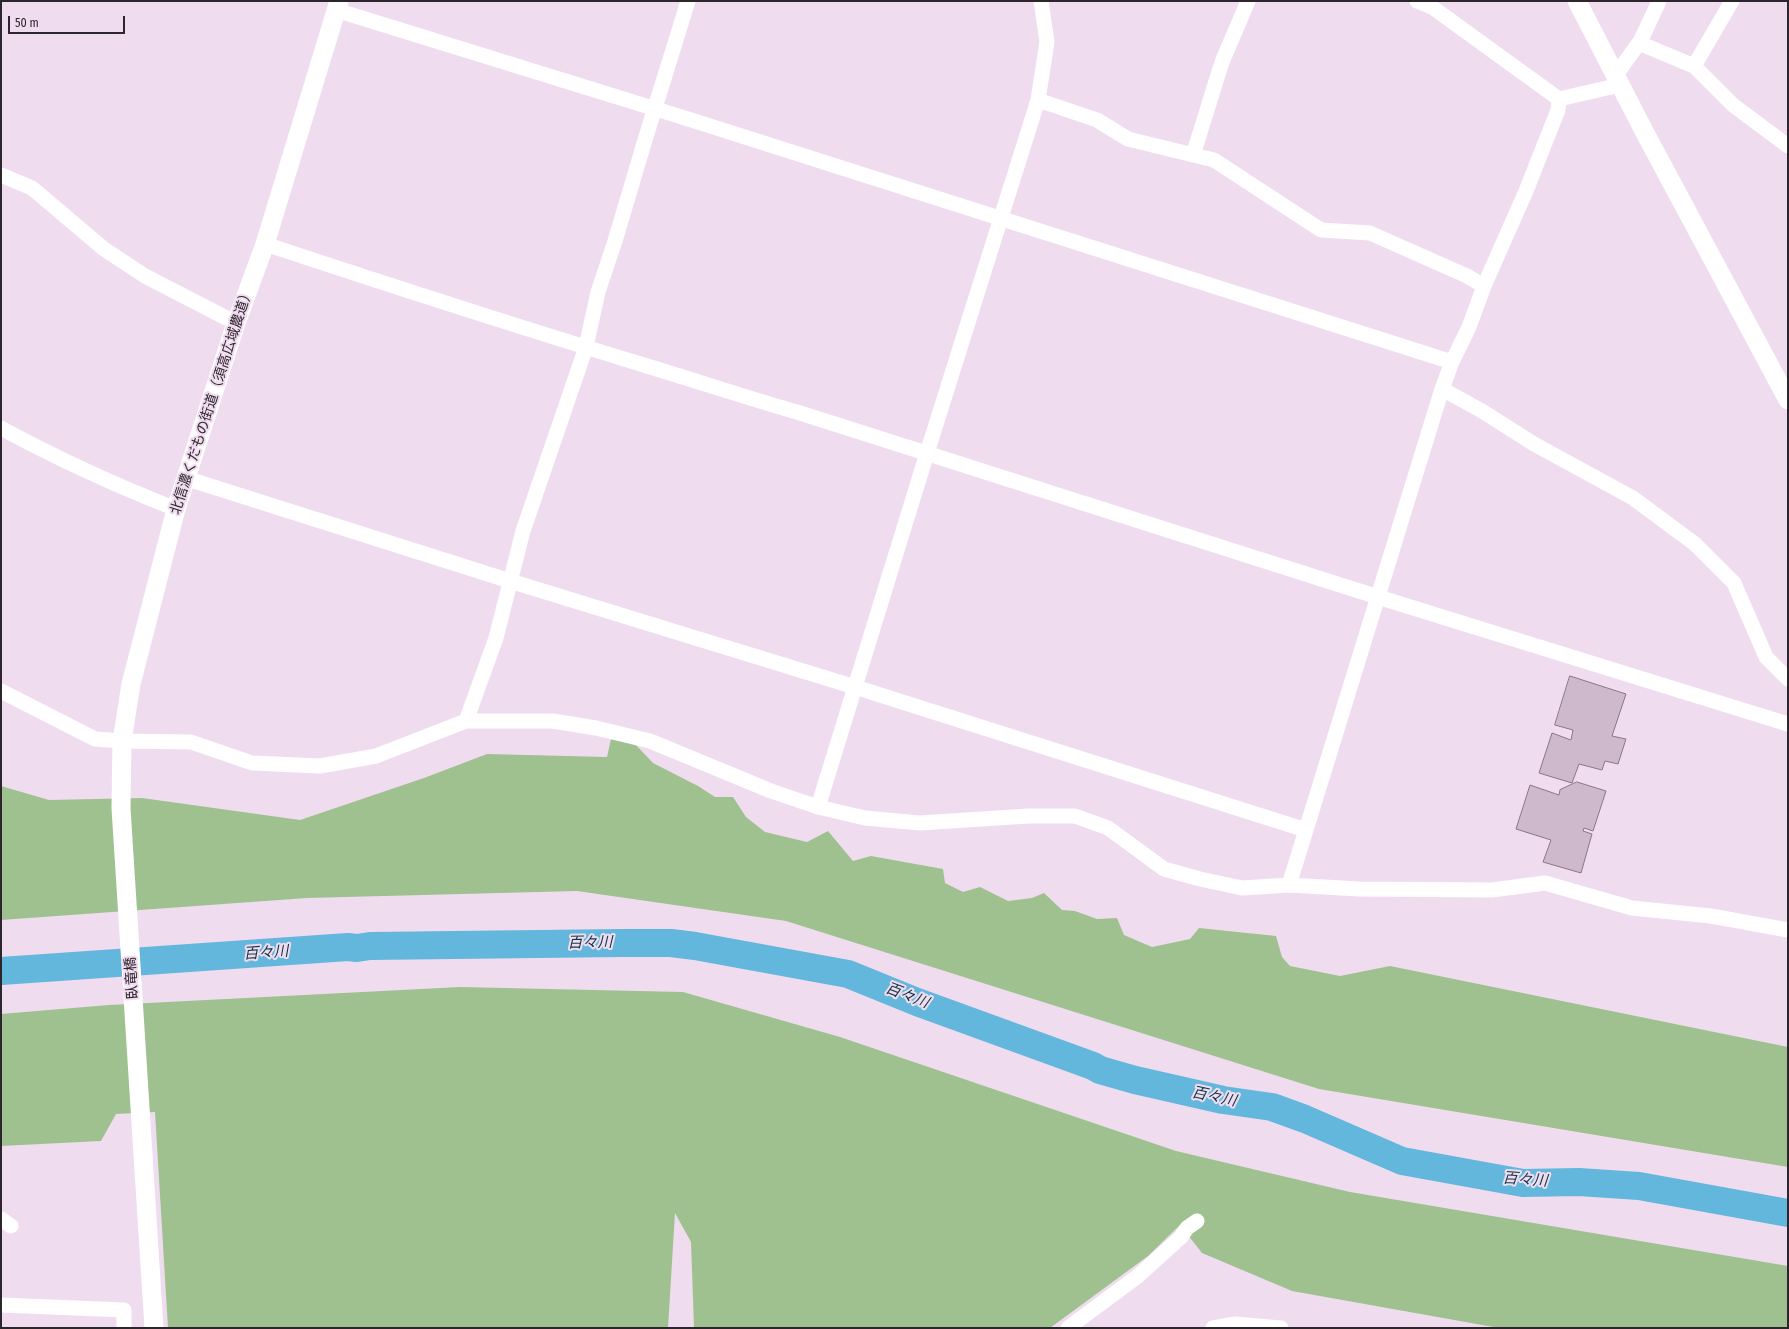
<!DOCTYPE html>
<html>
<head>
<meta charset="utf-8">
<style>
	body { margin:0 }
	#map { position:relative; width:1789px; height:1329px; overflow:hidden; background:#f0dcef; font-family:"Fira Sans Condensed",sans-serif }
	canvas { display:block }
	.frame { position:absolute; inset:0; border:2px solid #2d252c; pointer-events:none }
	.scale { position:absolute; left:8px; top:16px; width:117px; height:18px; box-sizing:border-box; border:2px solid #2d252c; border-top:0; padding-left:5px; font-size:12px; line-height:14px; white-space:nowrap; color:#2d252c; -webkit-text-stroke:3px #f0dcef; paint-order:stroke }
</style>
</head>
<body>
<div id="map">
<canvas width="1789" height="1329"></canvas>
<div class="frame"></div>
<div class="scale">50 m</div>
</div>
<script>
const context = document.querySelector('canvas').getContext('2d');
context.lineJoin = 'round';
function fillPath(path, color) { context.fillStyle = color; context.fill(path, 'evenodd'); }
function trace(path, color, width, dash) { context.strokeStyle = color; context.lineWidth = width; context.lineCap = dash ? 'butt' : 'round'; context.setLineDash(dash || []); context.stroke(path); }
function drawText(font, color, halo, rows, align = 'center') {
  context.font = font + ' "Fira Sans Condensed","Noto Sans JP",sans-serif'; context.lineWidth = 4; context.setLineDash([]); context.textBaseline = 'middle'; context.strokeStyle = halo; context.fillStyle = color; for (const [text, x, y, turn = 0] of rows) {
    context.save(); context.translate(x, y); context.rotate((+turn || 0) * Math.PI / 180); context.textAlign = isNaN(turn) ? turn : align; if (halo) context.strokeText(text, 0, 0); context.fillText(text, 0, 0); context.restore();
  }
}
fillPath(new Path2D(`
	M611,739L635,744L653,763L698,786L715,797H733L746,817L765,832L807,842L828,831L853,861L871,856L943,869L945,883L963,892L980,887L1008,901L1032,898L1044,893L1062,910L1075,911L1097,919L1117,918L1124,935L1152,947L1190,939L1199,928L1276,936L1282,957L1290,966L1340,976L1390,966L1788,1047V1167L1319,1089L786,921L577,891L307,898L1,920V786L49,800L142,798L300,820L424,778L487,754L607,757Z
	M460,987L683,992L840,1037L1176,1151L1350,1192L1788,1266V1328H1499L1292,1291L1202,1253L1180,1225L1148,1256L1050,1328H694L691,1242L675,1213L668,1328H168L155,1112L116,1114L101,1141L1,1146V1014L109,1005Z`), '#9fc190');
trace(new Path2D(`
	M1,971L348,947L357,948L370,946L622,943H671L695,946L848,974L917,1002L1093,1066L1100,1070L1135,1080L1223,1100L1272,1107L1305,1119L1402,1161L1523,1183L1579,1182L1639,1186L1788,1213`), '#63b7dc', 28);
const building = new Path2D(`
	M1570,676L1626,694L1612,736L1626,739L1618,764L1605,761L1602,770L1579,764L1572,783L1539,773L1552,733L1571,740L1573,730L1555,725Z
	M1577,782L1606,791L1593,831L1584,828L1583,831L1592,834L1581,873L1543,862L1551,840L1516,829L1530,785L1559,795L1560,790Z`);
fillPath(building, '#cdb9cb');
trace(building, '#887686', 1);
trace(new Path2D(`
	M1417,1L1432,7L1559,99L1620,85
	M336,10C709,124 1080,242 1452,362
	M1639,43L1694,66L1733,105L1788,146
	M1694,66L1732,1
	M1615,76L1641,40L1659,1
	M1038,100L1097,120L1128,139L1214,160L1321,230L1370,233L1467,276L1484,286
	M1193,155L1222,62L1248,1
	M1,175L32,188L104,249L145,276L236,323
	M265,244C392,286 519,327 647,366C697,381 747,398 797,412L1378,597L1788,724
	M1442,389L1482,411L1534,444L1633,498L1695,544L1734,583L1766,657L1788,679
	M1,428C58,459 115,485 176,509
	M185,478L510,581L855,687L1306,830
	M1,691L95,739L122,741L191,742L252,763L320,766L376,756L466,721H553L596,728L650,741L771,791L818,807L865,818L920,823L1028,816H1075L1108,828L1164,869L1200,879L1242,888L1289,885L1359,889L1492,890L1545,883L1632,908L1711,916L1788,930
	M466,721L496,638L523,531L586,347L598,292L615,241L645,140L688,1
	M818,807L927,453L1038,100L1047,42L1041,1
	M1289,885L1442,389L1452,362L1469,327L1484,286L1526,191L1558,110L1559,99
	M1,1219L11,1226
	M1,1305L124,1310V1328
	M1068,1328L1138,1276L1181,1237L1187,1228L1197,1221
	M1213,1328L1235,1324L1281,1328`), '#fff', 15);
trace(new Path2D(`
	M1577,1L1644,131L1788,400
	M154,1328L121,808L122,741L131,684L176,509L236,323L265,244L339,1`), '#fff', 19);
drawText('14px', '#2d252c', '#f0dcef', [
	["北信濃くだもの街道（須高広域農道）",212,401,-72],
	["臥竜橋",132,978,-94]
]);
drawText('italic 15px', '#0e3545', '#f0dcef', [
	["百々川",590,943,-1],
	["百々川",266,953,-4],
	["百々川",907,996,21],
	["百々川",1214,1097,12],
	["百々川",1525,1180,4]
]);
</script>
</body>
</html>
